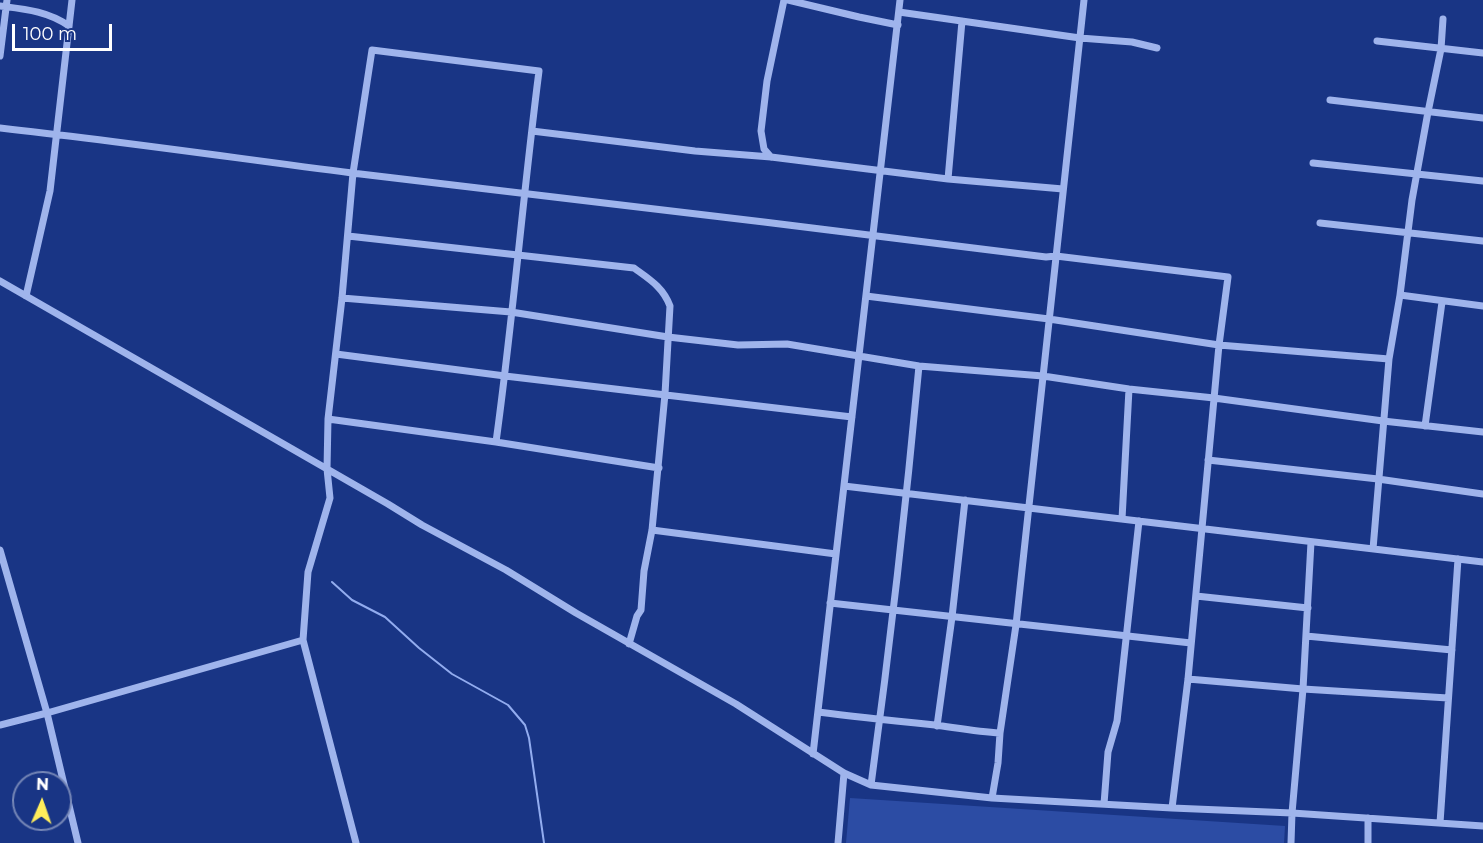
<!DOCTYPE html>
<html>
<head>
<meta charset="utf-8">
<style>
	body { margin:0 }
	#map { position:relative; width:1483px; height:843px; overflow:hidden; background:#193585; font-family:Montserrat,sans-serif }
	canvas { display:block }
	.north { position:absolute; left:12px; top:771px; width:60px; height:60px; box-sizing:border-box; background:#193585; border:2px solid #7586b6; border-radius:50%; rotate:2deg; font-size:16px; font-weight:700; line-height:24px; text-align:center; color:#fff }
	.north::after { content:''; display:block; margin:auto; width:21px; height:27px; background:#ffed5b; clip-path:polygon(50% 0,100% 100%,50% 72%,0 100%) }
	.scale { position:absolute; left:12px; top:24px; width:100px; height:27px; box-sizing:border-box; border:3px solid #fff; border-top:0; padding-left:8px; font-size:18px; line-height:21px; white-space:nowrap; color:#fff; -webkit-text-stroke:4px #193585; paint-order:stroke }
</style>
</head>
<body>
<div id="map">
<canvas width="1483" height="843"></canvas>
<div class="north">N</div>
<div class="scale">100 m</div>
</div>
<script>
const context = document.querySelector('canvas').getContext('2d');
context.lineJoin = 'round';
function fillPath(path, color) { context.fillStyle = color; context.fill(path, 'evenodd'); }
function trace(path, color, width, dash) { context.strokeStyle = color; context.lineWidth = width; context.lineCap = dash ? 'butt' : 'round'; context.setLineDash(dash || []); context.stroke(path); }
fillPath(new Path2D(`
	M850,798L1285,826L1284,843H846Z`), '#2c4ca4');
trace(new Path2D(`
	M332,582L352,600L385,617L419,648L452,674L508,705L525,725L529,738L544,843`), '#92acef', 2);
trace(new Path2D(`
	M788,0L859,17L898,25
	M0,6C24,9 48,11 69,26
	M899,12L1080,38L1132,42L1157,48
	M1377,41L1483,53
	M0,56L7,0
	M1330,100L1483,118
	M0,128C118,141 235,158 352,173C583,201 815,227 1046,257L1056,256L1228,277L1219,345L1188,679L1172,808
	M532,131L695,151L771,157L948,179L1063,189
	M771,157L764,149L761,131L767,81L784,0
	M1313,163L1483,181
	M948,179L962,21
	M1320,223L1483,241
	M348,236L634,268C649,279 663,287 670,306L665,394L652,530L644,571L641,610L637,616L629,644
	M0,281L388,504L422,525L506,570L576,613L736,704L844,773L871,785L992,798L1172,808L1292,813L1483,826
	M1400,295L1483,306
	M26,296L50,191L72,0
	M866,296L1049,319L1219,345L1389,359
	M342,298L511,312L668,337L738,345L787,344L919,366L1043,376L1129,389L1214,398L1383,421L1483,432
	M336,354L505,376L852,417
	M328,419L496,442L659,468
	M1425,426L1442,302
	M1208,460L1378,479L1483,494
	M844,486L1483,562
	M1122,519L1129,389
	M652,530L836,554
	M1373,549L1389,359L1400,295L1412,200L1428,112L1441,49L1443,19
	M0,550L47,713L78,843
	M1196,596L1308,608
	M830,603L1191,643
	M1306,636L1452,650
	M1188,679L1303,689L1448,698
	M818,712C857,717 896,721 935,725C957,728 978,732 1000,733
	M0,725L47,713L303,640
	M937,726L952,617L965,500
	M813,754L900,0
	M871,785C890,646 906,506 919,366
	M992,798L998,763L1000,733L1016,625L1084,0
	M1104,804L1108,752L1117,721L1139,521
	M1440,823L1458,559
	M356,843L303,640L308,572L330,498L327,469L328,419L342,298L353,173L372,50L539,71C523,195 513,319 496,442
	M838,843L844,773
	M1291,843L1292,813L1303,689L1311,542
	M1368,843V818`), '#9fb4ec', 7);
</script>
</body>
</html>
